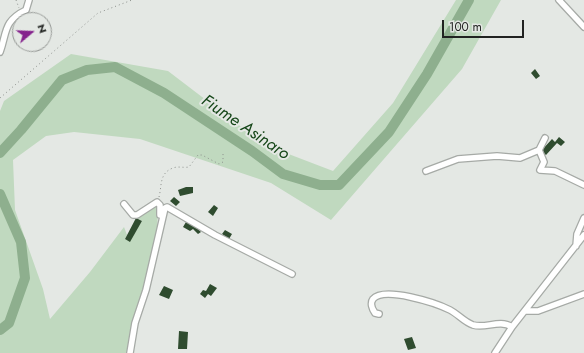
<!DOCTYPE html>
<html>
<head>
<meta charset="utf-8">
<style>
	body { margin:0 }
	#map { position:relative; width:584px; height:353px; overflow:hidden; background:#e4e8e4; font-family:Jost,sans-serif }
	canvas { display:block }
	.north { position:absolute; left:12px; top:12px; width:40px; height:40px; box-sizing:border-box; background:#e4e8e4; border:1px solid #969996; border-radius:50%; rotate:71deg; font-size:11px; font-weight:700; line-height:16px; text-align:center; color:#212321 }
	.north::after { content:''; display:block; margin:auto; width:14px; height:18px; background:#85238d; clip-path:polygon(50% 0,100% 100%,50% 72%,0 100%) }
	.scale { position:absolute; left:442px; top:20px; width:82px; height:18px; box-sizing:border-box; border:2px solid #212321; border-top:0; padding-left:5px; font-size:12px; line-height:14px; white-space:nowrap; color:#212321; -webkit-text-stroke:3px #e4e8e4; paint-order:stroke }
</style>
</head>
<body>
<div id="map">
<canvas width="584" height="353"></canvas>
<div class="north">N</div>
<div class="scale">100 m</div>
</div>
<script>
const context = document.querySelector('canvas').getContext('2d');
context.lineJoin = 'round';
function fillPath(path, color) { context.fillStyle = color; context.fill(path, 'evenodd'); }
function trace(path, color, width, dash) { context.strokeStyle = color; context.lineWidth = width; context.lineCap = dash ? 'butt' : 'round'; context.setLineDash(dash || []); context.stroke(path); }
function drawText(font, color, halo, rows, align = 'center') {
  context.font = font + ' Jost,sans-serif'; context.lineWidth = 4; context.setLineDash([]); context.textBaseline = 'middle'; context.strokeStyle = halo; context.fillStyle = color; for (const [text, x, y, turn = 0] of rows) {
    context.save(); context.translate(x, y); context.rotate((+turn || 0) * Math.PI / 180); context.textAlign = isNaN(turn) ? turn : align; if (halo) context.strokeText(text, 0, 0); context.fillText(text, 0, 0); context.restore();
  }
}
fillPath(new Path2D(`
	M456,0H501L462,69L331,220L271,183L140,139L74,132L46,136L13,160L15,210L43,289L50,319L90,272L124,227L127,235L125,239L130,241L142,221L136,218L154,205H158L157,233L129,353H0V111L4,101L71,54L168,71L265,145L333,171L393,103Z`), '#c0d9bf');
trace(new Path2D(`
	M0,153L21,130L62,80L87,70L115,67L164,93L252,151L283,174L320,185H339L389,132L427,74L469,0
	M0,194L21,242L25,278L9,323L0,330`), '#8eaf8e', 10);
fillPath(new Path2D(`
	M535,69L540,76L536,79L531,73Z
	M559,137L565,142L561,146L557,143L546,155L541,151L552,139L555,142Z
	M186,187H193V193L180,196L178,190Z
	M174,197L180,202L176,206L170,201Z
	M214,205L218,208L213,216L208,212Z
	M136,218L142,221L130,242L125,239Z
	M185,218L193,224L201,232L198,234L193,229L190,231L183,227L186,222L184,221Z
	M225,230L232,234L229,239L222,234Z
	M210,284L217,288L211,296L208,294L205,298L200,294L203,290L206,291Z
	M164,286L173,290L169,299L159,295Z
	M179,331L188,332L187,349H178Z
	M412,337L416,348L408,350L404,339Z`), '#2f4c2f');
const minor = new Path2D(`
	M559,0L584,27
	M0,52C7,33 3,21 26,10L29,0
	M545,138L539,150L544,162L540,170L555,171L584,185
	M426,171L458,159L497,156L520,158L539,150
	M124,204L133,215H137L157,202L160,205V215
	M576,246L577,234L584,218
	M525,311H538L584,294
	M379,314L375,313C372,309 370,303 373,299C384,286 436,303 450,310C458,314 464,322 473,325C486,329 499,319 512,327
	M130,353L135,323L146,290L165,208L167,207L215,235L292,274
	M495,353L512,327L584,235`);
trace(minor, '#a6aaa6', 8);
trace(new Path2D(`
	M16,0L19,8
	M0,98L98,13L132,0
	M159,197C162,186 159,173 173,168C178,166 183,168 189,167L198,155H202L219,164L223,162V152`), '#8b8f8b', 1, [1, 3]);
trace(minor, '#fff', 5.5);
drawText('italic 17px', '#154618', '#e4e8e4', [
	["Fiume Asinaro",245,128,34]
]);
</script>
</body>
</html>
